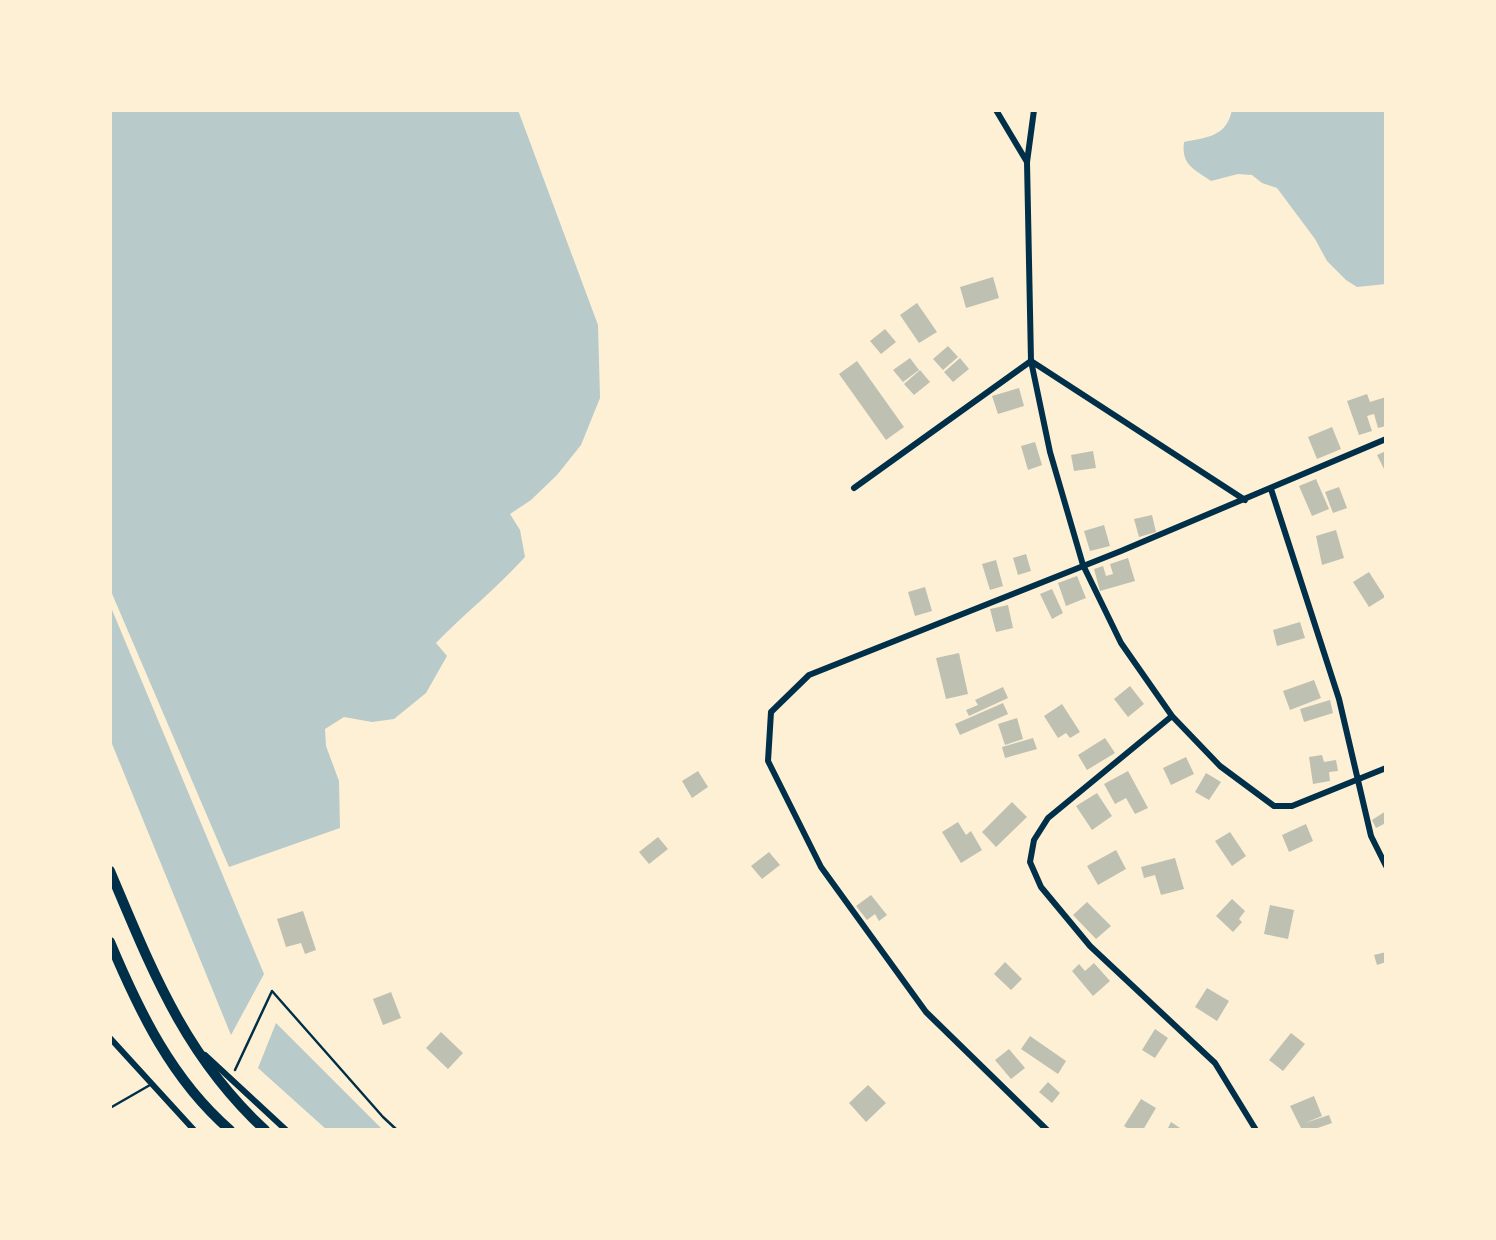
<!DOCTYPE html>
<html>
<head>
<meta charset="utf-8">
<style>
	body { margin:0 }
	#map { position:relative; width:1496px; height:1240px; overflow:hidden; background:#fdf0d5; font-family:Manrope,sans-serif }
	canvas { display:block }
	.frame { position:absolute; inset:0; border:112px solid #fdf0d5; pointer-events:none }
</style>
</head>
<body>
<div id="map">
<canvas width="1496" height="1240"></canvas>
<div class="frame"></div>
</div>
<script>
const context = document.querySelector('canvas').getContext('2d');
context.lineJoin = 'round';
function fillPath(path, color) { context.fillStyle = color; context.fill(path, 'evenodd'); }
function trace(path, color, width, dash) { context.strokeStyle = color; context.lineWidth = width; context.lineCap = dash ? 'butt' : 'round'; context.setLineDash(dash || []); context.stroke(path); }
fillPath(new Path2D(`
	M110,110H518L598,325L600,398L581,445L557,475L531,500L510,514L520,530L525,557C497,588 465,613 436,643L447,656L426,693L394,719L372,722L344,717L325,729L326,746L339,781L340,828L229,867L110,589Z
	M1232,110H1386V284L1357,287L1346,280L1327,261L1315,239L1277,188L1262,183L1252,175L1238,174L1211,181C1194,169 1181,165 1184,142C1208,137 1226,137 1232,110Z
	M110,605L264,974L231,1035L110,739Z
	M276,1023L383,1130H327L258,1068Z`), '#b9caca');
fillPath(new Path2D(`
	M993,277L999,298L966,308L960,287Z
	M917,303L937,332L919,343L900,315Z
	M885,329L896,342L881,354L870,341Z
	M948,346L958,357L943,370L933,359Z
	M910,358L919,370L903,382L893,370Z
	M960,358L969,369L953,382L944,372Z
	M857,361L904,427L886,440L839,374Z
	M920,370L930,382L914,395L904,384Z
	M1019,388L1024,406L998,414L992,396Z
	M1367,394L1370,402L1386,397V426L1378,428L1374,414L1367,416L1372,431L1359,435L1347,401Z
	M1332,427L1341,449L1317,459L1308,437Z
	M1035,442L1042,465L1028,470L1021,446Z
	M1093,451L1096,468L1074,471L1071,455Z
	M1386,451V473L1377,455Z
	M1316,479L1329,509L1312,516L1299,486Z
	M1339,487L1347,508L1333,513L1325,492Z
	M1152,515L1156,532L1139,537L1134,519Z
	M1104,525L1110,546L1090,551L1084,531Z
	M1336,530L1344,558L1322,565L1316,536Z
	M1026,554L1031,571L1018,575L1013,558Z
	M1128,558L1135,581L1100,591L1094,569L1103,566L1106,576L1113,574L1110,564Z
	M996,560L1003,586L990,590L982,564Z
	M1369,572L1385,597L1369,607L1353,582Z
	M1077,576L1086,598L1066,606L1058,583Z
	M925,587L932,611L915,616L908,592Z
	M1052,589L1063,613L1052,619L1040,594Z
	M1008,605L1013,628L996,632L990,609Z
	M1300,622L1305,638L1277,646L1273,630Z
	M959,653L968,694L946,699L936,658Z
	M1314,680L1321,698L1290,710L1283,691Z
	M1130,686L1144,704L1128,717L1114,699Z
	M1003,687L1008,698L969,716L966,710L978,705L975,700Z
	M1330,700L1333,713L1304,722L1300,709Z
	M1003,703L1008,714L960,735L955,724Z
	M1062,704L1080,732L1070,738L1066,733L1058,738L1044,716Z
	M1017,718L1023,739L1005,745L998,724Z
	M1033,738L1037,749L1005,758L1002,747Z
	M1105,738L1115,753L1087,770L1078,755Z
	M1322,755L1324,762L1336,760L1338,771L1329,772L1330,781L1313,784L1309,757Z
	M1186,757L1194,774L1171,785L1163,768Z
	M698,771L708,787L692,798L682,781Z
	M1128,771L1148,808L1135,814L1126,798L1115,804L1104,784Z
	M1206,773L1221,782L1209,800L1195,792Z
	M1097,793L1112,816L1092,830L1076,806Z
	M1012,802L1027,817L996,847L982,832Z
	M1386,811V823L1376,828L1372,820Z
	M958,822L966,835L971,831L982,850L961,863L942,832Z
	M1306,824L1313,841L1289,852L1282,835Z
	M1230,832L1246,856L1232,866L1215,841Z
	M658,837L668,849L649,864L639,852Z
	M1116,850L1126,869L1098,885L1087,866Z
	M769,852L780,865L762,879L751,866Z
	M1175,858L1184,889L1161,895L1155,875L1144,878L1141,867Z
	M871,895L887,915L879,921L875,914L867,920L856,906Z
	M1232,899L1245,911L1239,919L1242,922L1233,932L1216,916Z
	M1087,902L1111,926L1096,939L1073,915Z
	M1270,905L1294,910L1288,939L1264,934Z
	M303,911L316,950L305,954L301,943L286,947L277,919Z
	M1386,952V962L1377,965L1374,955Z
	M1005,962L1022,979L1011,990L994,974Z
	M1094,963L1110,981L1093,996L1072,971L1079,964L1085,971Z
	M1207,988L1229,1001L1217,1021L1195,1007Z
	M391,992L401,1018L383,1025L373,999Z
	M1155,1029L1168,1038L1155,1058L1142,1050Z
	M441,1032L463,1053L448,1069L426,1048Z
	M1291,1033L1305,1044L1283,1071L1269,1060Z
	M1030,1036L1066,1061L1058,1074L1021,1049Z
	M1009,1049L1025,1068L1011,1079L995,1060Z
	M1048,1082L1060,1093L1052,1103L1039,1092Z
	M868,1085L886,1103L866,1122L849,1103Z
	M1314,1096L1322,1116L1305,1123L1329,1115L1332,1123L1312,1130H1302L1290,1106Z
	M1141,1099L1156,1108L1143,1130H1130L1124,1126Z
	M1171,1122L1183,1130H1167Z`), '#bec0b2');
trace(new Path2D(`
	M235,1070L272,991L383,1117L397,1130`), '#003049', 2.5);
trace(new Path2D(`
	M110,1108L150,1085`), '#003049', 2.5);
trace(new Path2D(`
	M996,110L1027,162
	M1034,110L1027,162L1031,361L1050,452L1083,565L1121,643L1172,716L1048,818L1034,840L1030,862L1041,887L1090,946L1215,1063L1256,1130
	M854,488L1031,361L1245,500
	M1271,489L1339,699L1371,836L1386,866
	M1172,716L1220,766L1274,806H1292L1386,768
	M110,1038L194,1130
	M205,1055L286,1130
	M1047,1130L926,1012L821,867L768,761L771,712L809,675L1121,551L1386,439`), '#003049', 6);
trace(new Path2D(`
	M110,871C152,970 184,1055 265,1130
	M110,942C139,1011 172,1080 230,1130`), '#003049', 10);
</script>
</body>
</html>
